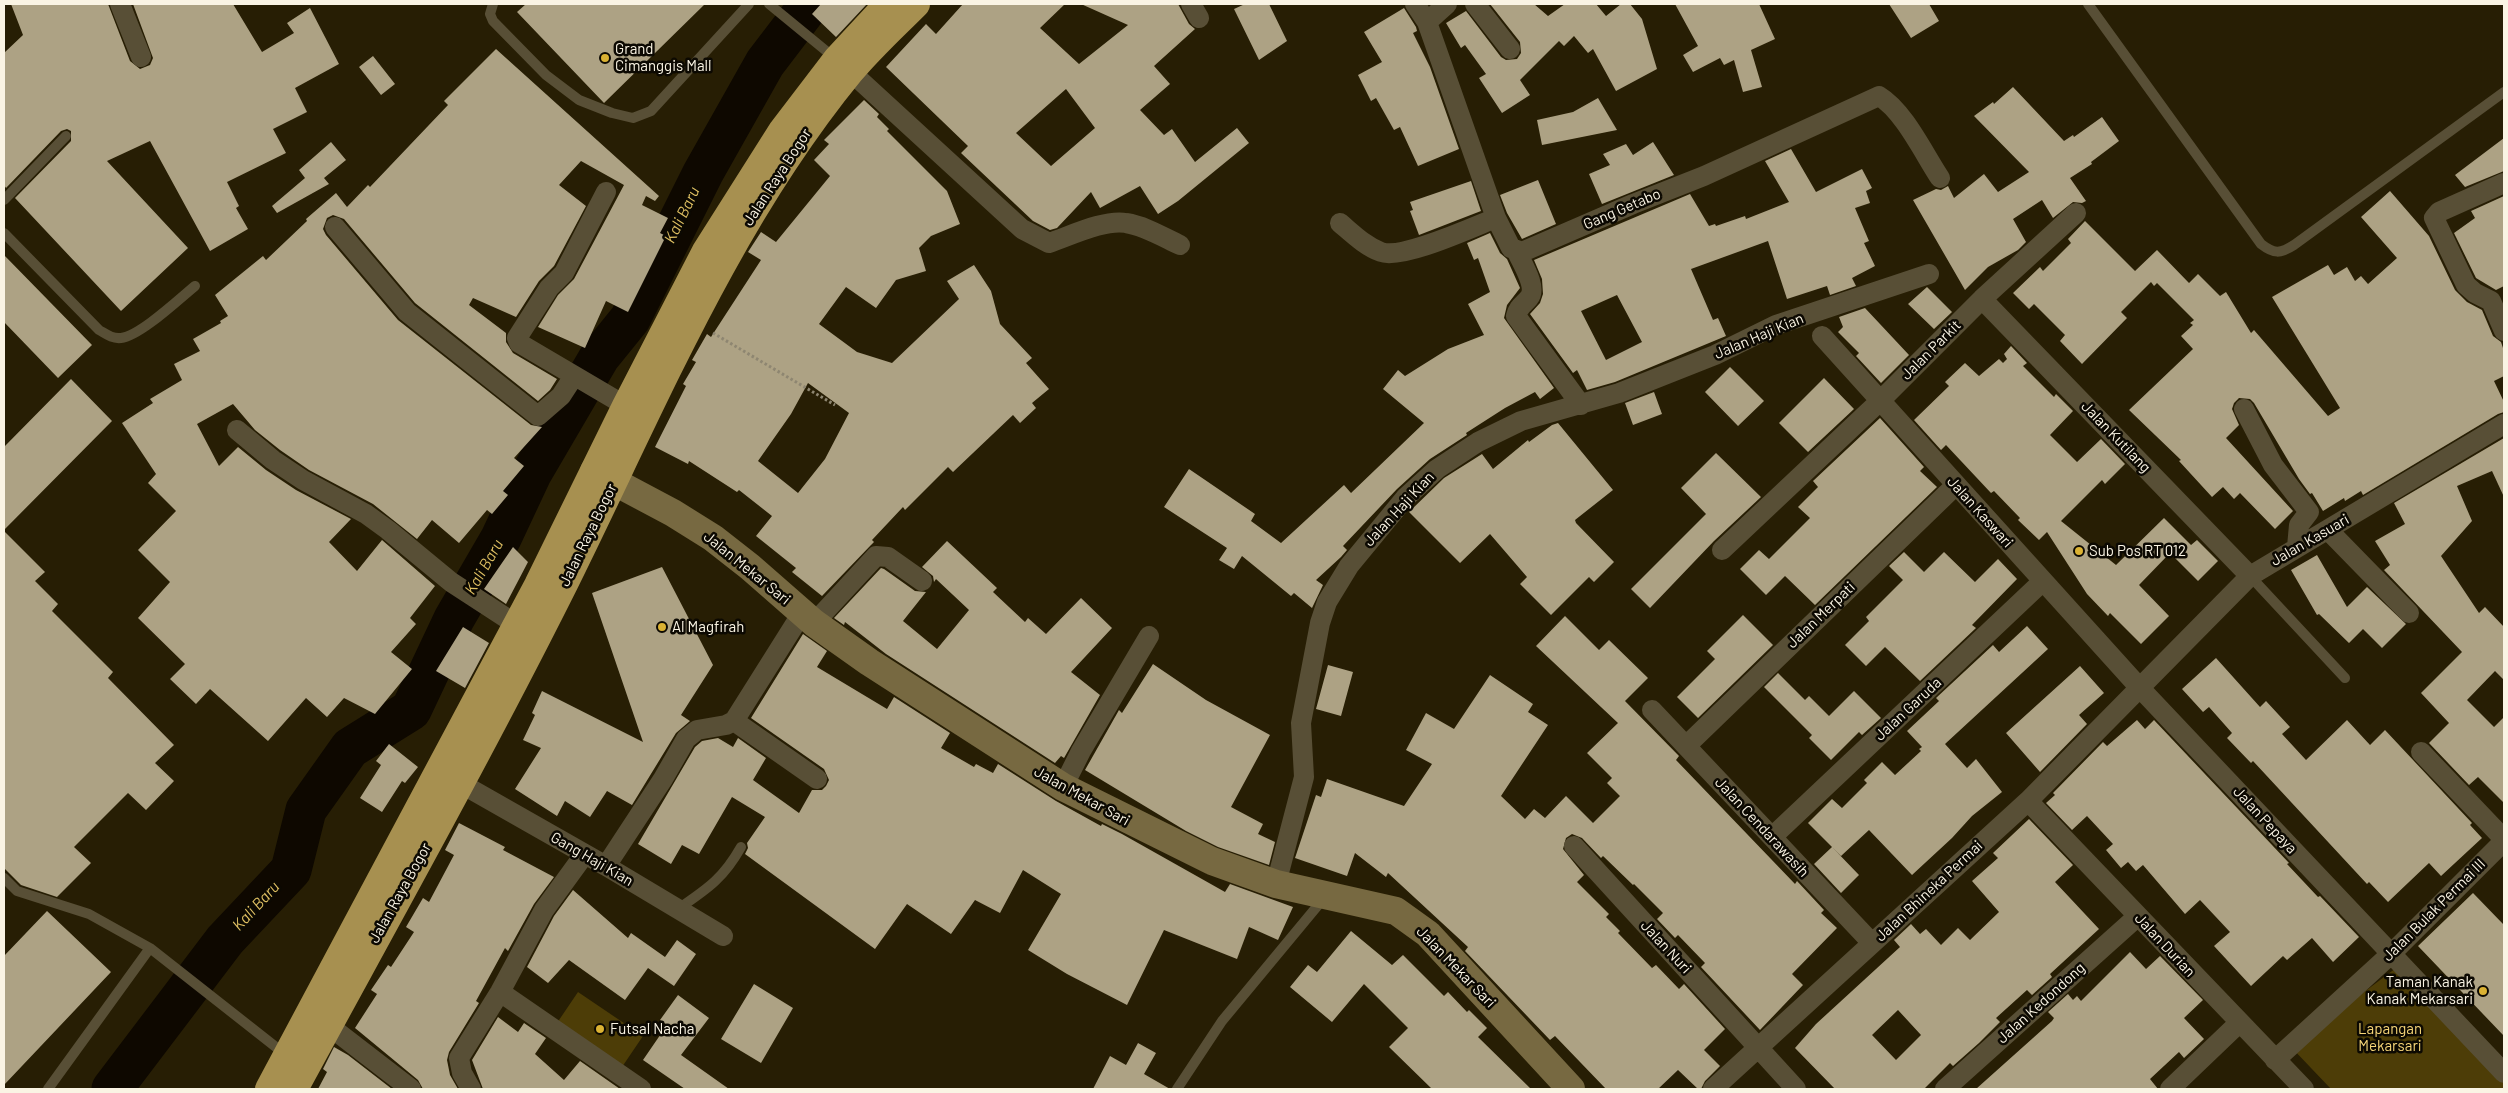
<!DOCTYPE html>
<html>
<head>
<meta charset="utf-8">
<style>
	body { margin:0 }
	#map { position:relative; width:2508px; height:1093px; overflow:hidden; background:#271e04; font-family:Barlow,sans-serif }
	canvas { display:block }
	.frame { position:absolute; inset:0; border:5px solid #faf4e4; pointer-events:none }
</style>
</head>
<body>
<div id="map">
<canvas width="2508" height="1093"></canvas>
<div class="frame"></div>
</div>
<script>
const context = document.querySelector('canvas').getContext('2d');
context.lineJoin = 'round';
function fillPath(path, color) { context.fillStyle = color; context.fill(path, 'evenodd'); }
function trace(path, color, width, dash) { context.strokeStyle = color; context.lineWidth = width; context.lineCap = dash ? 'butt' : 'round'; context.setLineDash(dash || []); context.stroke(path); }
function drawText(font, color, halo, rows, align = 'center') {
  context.font = font + ' Barlow,sans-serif'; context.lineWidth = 5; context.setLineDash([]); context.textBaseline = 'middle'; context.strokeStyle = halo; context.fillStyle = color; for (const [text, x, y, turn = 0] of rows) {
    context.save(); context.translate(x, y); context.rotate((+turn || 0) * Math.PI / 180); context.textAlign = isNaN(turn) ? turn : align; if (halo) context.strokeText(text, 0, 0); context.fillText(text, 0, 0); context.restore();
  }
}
fillPath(new Path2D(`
	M2396,968L2504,1082V1089H2331L2291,1047Z
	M578,992L643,1036L622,1067L557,1023Z`), '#4d3d07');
trace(new Path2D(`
	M112,1089L225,940L291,870L306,810L350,748L411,710L454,619L501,538L531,474L600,356L630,319L703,173L765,63L810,4`), '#0e0800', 41);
fillPath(new Path2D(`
	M11,4H108L130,61L140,69L150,65L153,58L133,4H233L262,52L294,33L287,23L310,8L339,64L295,88L307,112L273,129L286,153L227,182L239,206L236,208L248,229L210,251L150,141L107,161L188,248L121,311L15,198L71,141V131L67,129L61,131L6,188L4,185V53L23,35Z
	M526,4H705L604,103L517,12Z
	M821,4H867L836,37L812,14Z
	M963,4H1065L1040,28L1079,64L1128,25L1081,4H1178L1189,24L1195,29L1154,66L1170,84L1140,110L1164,135L1172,129L1195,162L1237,128L1249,143L1178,201L1158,214L1140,186L1100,208L1091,192L1057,228L1050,230L1033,221L961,153L968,146L886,67L926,24L936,34ZM1066,89L1095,128L1051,166L1016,133Z
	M1245,4H1269L1287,41L1259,60L1234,9Z
	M1490,4H1534L1548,16L1565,4H1596L1606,16L1621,4H1630L1642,19L1657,69L1616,91L1593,49L1588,53L1574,36L1564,46L1559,41L1520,80L1530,95L1502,113L1479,78L1486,74L1465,45L1461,48L1446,23L1466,11L1501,57L1506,60L1517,59L1521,53L1520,42Z
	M1675,4H1759L1775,39L1751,50L1762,87L1743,92L1734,60L1724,65L1720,58L1693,72L1683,55L1698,46Z
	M1889,4H1929L1939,21L1911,38Z
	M1404,8L1416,27L1417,31L1413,33L1430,67L1459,149L1418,166L1400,127L1394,130L1376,98L1371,101L1358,75L1382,62L1364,32Z
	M496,49L659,196L655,201L646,196L642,205L668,218L660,233L666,236L628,312L606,301L585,348L538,327L558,295L574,279L624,185L581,161L559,185L586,206L554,266L539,281L516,317L473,298L469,305L506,333V342L513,353L557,379L550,390L538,401L415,303L344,219L333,215L327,218L323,229L326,235L398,320L531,425L542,427L514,458L524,466L503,491L508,495L492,514L487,510L459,543L432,520L417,539L373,504L309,470L280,450L255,430L233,404L197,424L219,466L238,447L266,470L296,490L351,519L329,542L357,571L382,540L435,586L410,618L416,624L391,652L412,669L375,714L344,698L327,717L306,698L268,741L210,689L196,704L170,679L185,664L138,618L170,582L138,550L176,511L148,483L156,474L122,423L153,403L150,399L182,380L174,364L200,351L193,339L221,323L220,321L228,316L215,295L263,256L266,260L307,221L306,219L336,193L347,207L368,185L370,187L448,105L444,101Z
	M373,56L395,84L381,95L359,67Z
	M2013,87L2064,141L2073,135L2074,137L2102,117L2119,141L2091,162L2092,164L2070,178L2086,201L2082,203L2073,202L2053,218L2042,200L2013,219L2026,242L2018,250L1988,267L1965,290L1913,200L1936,189L1941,190L1948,186L1954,198L1984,174L1998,192L2029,172L1974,116L1993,102L1994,104Z
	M1598,98L1617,130L1542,145L1537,120L1573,112Z
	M864,100L879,114L877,117L889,129L887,131L947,191L960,224L931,236L919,248L926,271L896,280L876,308L846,287L819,324L857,352L892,363L959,299L947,281L974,265L991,291L1000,324L1032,358L1026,363L1049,389L1032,403L1036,408L1020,423L1013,415L953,472L948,467L905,510L903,507L872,540L874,542L871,545L822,596L792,572L796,568L756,536L772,516L739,490L737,492L689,461L688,464L655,447L686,386L683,384L696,362L692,360L707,334L711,337L761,260L748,252L761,232L776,242L830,176L814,160L829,144L824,140ZM808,383L849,413L825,459L798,493L758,461L791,414Z
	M2504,138V171L2465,187L2455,175Z
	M331,142L346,160L324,178L329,184L277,213L272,206L305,178L299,170Z
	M1653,142L1674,175L1602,204L1589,174L1610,165L1603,154L1626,144L1633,155Z
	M1791,149L1816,192L1862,169L1872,188L1866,191L1870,203L1855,208L1869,241L1864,243L1875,266L1852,278L1856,286L1830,295L1827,286L1787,299L1768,241L1691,269L1713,320L1718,318L1726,336L1615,382L1587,390L1577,370L1573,373L1530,314L1540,303L1543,294L1542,279L1534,260L1690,194L1709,226L1715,224L1716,226L1745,216L1746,219L1789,202L1765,161ZM1617,295L1642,342L1606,360L1581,311Z
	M1538,180L1556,224L1522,239L1507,213L1500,195Z
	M1471,181L1481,211L1419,235L1410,211L1413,210L1410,202Z
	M2390,191L2429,236L2455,290L2467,302L2482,310L2493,336L2501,342L2504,351V376L2494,381L2504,402V412L2498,414L2363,495L2361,491L2345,501L2344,498L2323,511L2312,493L2310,494L2299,479L2254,403L2250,399L2239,398L2234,403L2232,409L2239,425L2226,438L2293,511L2275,529L2240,493L2234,499L2223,487L2212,497L2179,461L2181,460L2129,410L2193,349L2181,336L2193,325L2190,323L2194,320L2157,283L2154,286L2151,282L2121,312L2127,318L2082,364L2060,341L2065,335L2034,304L2029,309L2013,293L2040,267L2043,271L2071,243L2068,239L2085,221L2135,271L2157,250L2189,283L2198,274L2220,296L2226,292L2251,333L2254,330L2328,416L2340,408L2272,297L2328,265L2334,275L2347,267L2355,281L2361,276L2368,284L2397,258L2361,217Z
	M2504,196V286L2496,290L2476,278L2454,233L2475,218L2471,211Z
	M1490,233L1500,253L1507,259L1520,288L1507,305L1504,318L1554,388L1540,399L1535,392L1505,408L1466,433L1467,435L1430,459L1397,489L1343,546L1347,550L1341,557L1316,580L1323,585L1312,608L1294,593L1291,596L1242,556L1234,569L1219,560L1227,548L1164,507L1189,469L1255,514L1251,521L1281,543L1344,485L1351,493L1424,423L1383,389L1398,370L1405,376L1448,349L1484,335L1468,304L1490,292L1478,258L1474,260L1467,243Z
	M4,255L92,345L58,378L4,322Z
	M1927,287L1952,312L1934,329L1908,304Z
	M1865,308L1909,355L1881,383L1856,356L1859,353L1838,332L1843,327L1839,317Z
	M2011,346L2027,363L2023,366L2054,397L2056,394L2073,411L2050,435L2077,462L2101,439L2125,464L2105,484L2102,480L2061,521L2116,565L2164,518L2191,545L2197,540L2218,561L2198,581L2170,553L2139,585L2169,616L2141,644L2110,613L2108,616L2087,594L2047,532L2039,540L2018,520L2020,518L1994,491L1991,493L1946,445L1941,450L1914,420L1949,386L1945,382L1965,363L1979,376L1999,359L2003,363L2007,359L2004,354Z
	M1730,367L1764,401L1738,426L1705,392Z
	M1824,378L1854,409L1808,452L1779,423Z
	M71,379L112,421L4,530V447Z
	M1654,392L1662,414L1633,425L1625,403Z
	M1880,418L1924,467L1920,471L1937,487L1815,605L1785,576L1766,595L1740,569L1759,550L1769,559L1810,518L1798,507L1818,487L1813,481Z
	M1558,423L1613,490L1575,520L1576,523L1614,562L1594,582L1589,577L1551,615L1520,584L1527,577L1490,534L1460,563L1409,512L1444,478L1482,454L1493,469L1528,440L1529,442L1552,425Z
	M2504,438V497L2492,471L2457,486L2472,521L2441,556L2479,613L2485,607L2504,627V680L2495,671L2467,700L2494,727L2504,717V803L2478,777L2469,785L2429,743L2449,723L2421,693L2462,652L2384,570L2390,565L2375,541L2405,524L2394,503Z
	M1716,453L1761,497L1714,541L1650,608L1631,589L1706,514L1681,488Z
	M4,531L45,572L35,581L58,604L52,611L113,672L108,678L174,745L155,763L174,781L146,810L128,793L74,847L91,863L57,897L21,885L4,868Z
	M947,541L997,588L993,592L1025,622L1028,618L1046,634L1081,598L1112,628L1071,672L1100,695L1064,758L1061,756L1055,763L886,654L845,622L844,625L834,618L881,568L884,569L915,591L926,592L903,621L937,649L969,610L936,579L934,582L933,576L922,567Z
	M513,547L528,562L506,604L484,589Z
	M1904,552L1924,572L1944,552L1975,582L1998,559L2017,579L1972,625L1976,628L1920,681L1885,647L1866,666L1845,645L1869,621L1866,617L1903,580L1889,566Z
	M2317,555L2347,607L2367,587L2406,624L2382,648L2363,629L2349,643L2319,614L2317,615L2291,570Z
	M662,567L713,665L681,715L690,721L676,733L632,805L607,791L590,817L565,801L557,816L515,789L541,748L523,740L535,715L532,713L542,691L643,742L592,593Z
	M1743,615L1773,645L1698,718L1677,697L1715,659L1707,651Z
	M1565,616L1599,650L1609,640L1648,678L1625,701L1679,756L1676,760L1795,884L1797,881L1824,910L1821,913L1837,928L1792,974L1803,985L1760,1030L1701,967L1705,963L1678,935L1675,938L1657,919L1663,913L1634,884L1633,885L1603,856L1601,858L1582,838L1572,834L1566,838L1563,849L1584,875L1577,882L1609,914L1606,917L1620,931L1618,933L1652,968L1656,965L1679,989L1684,984L1725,1029L1704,1050L1720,1066L1705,1081L1701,1089H1698L1678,1070L1658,1089H1606L1555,1036L1550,1040L1465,951L1468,947L1388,873L1386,877L1355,853L1347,876L1295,858L1316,795L1321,797L1327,779L1404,806L1432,764L1406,750L1426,713L1454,729L1490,675L1533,704L1528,712L1548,725L1501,796L1525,819L1534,809L1545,818L1566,796L1593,823L1620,796L1607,783L1612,778L1587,753L1618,723L1536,646Z
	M2027,626L2048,649L1945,744L1967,768L1976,759L2002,792L1972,816L1952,838L1912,875L1869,830L1841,856L1808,823L1832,799L1842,808L1867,783L1864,780L1882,762L1895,775L1921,751L1919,749L1922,747L1907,731L1939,701L1936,698L1993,645L1999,652Z
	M463,627L489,643L465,688L436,671Z
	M803,634L827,651L817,667L887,709L894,697L950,733L941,748L974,767L976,764L993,773L998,764L1056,801L1101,826L1102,824L1122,834L1225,892L1230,884L1293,907L1278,940L1249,927L1237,959L1164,930L1127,1005L1067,974L1028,950L1061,894L1023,870L1000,913L975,900L951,934L907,904L875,949L745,854L748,848L747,843L765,817L732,797L699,854L682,845L671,864L638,844L695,747L702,741L718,738L733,747L738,738L766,758L753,780L799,813L812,790H822L826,786L829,780L824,769L751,718Z
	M2216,658L2260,707L2266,701L2290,727L2282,734L2306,760L2347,720L2370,745L2385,730L2472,823L2470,825L2482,838L2441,876L2429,863L2388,902L2369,882L2367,884L2253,761L2251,763L2227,738L2232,733L2209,707L2203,712L2182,689Z
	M1153,664L1206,700L1270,735L1231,807L1263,824L1258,834L1275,842L1269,865L1218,847L1186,831L1085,770L1119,710L1122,713Z
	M1328,665L1353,672L1341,716L1316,709Z
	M2080,666L2104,693L2079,715L2087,724L2040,772L2006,733Z
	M1778,673L1805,700L1809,696L1829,716L1854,691L1881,718L1862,735L1859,732L1831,760L1809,738L1812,735L1764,687Z
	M2137,720L2145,729L2154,720L2289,863L2287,864L2318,897L2320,896L2359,937L2333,962L2312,938L2287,960L2283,956L2251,986L2214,946L2230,932L2200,900L2185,914L2143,865L2136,871L2128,862L2121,868L2106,850L2113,844L2087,816L2072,830L2046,803L2055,795L2053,793L2103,742L2107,746Z
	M389,744L418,767L405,783L402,781L382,812L360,798L381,765L376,761Z
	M2029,819L2073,865L2055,882L2099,929L2050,974L2052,977L2032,995L2027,990L1996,1018L2000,1022L1979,1043L1953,1066L1950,1063L1924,1089H1835L1795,1048L1816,1024L1900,947L1894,940L1911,924L1920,934L1926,929L1941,945L1958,928L1970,940L1999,912L1972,881L1998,858L1993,853ZM1898,1010L1921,1035L1896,1060L1872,1035Z
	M459,823L505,847L503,850L554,877L534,904L508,951L505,948L476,1001L479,1003L449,1052L447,1060L450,1075L458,1089H423L418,1080L355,1028L377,994L371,990L388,965L391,967L414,932L406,927L423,898L429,902L454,855L445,850Z
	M1832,847L1859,875L1841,893L1814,864Z
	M573,890L628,938L631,933L665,957L677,940L696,954L674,986L648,968L625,1000L569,960L548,983L527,967L554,916Z
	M2473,893L2504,925V1036L2418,946Z
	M47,911L111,972L4,1085V956Z
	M1351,931L1392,965L1403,955L1444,996L1448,992L1467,1012L1469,1010L1487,1028L1478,1037L1531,1089H1432L1389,1047L1408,1028L1364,984L1332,1022L1290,987L1308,965L1317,972Z
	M2130,952L2146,969L2160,956L2203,1000L2184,1018L2204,1039L2184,1058L2179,1052L2150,1079L2158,1089H1976L2052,1021L2054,1018L2048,1012L2068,994L2073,1000L2077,996L2081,1001Z
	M754,984L793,1008L761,1063L721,1039Z
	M678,995L709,1018L681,1055L729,1089H685L643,1060L667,1025L660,1020Z
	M498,1017L518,1032L524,1023L546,1038L535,1054L564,1080L580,1061L620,1089H483L472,1060Z
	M1138,1043L1156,1053L1144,1074L1170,1089H1093L1110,1056L1126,1065Z
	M334,1047L348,1055L392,1089H318L327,1072L323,1069Z`), '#ada284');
trace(new Path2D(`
	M713,333L835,405`), '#8e8671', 3, [2.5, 2.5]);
trace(new Path2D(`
	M493,4L490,14L493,21L546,75L579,100L612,113L633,118L651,111L749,4
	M769,4L836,59
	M2088,4L2261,244C2274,254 2280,254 2294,245L2504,92
	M4,200L66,136
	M4,233L99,330C106,334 112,339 121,338C140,336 179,299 195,286
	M2250,576L2345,678
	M4,878L17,891L89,914L150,948L286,1055
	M678,909C707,889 723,879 741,847
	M48,1089L150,948
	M1177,1089L1222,1021L1324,898`), '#584f36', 10);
trace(new Path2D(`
	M120,4L141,57
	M1191,4L1199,18
	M1415,4L1427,22L1496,218L1511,248L1522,252L1633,204L1704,176L1879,96C1904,111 1924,154 1940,178
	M1475,4L1510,49
	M1427,22L1447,4
	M840,62L1022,229L1049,243C1070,236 1105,219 1126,223C1145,226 1163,237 1180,245
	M2504,183L2439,212L2434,218L2466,285L2475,293L2491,301L2504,331
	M606,192L564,273L549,288L517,338L519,343L626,406
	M1340,223C1353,234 1365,246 1381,252C1402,260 1473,227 1496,218
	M335,227L407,312L538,416L561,396L574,376
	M1516,250C1521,262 1538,287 1529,298C1523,305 1518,307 1516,316L1581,405
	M1982,299L2250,576
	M1822,336L2139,687L2504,1073
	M2244,409L2273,465L2309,512L2299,525L2297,547
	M237,430L273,460L303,480L366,514L388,530L451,582L517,625
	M2328,530L2409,613
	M1722,550L1880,401L1982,299L2076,213
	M814,623L876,556L888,557L922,581
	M1652,710L1872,943
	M734,721L817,779
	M1686,746L1956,485
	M2421,752L2504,839
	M460,783L606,866L723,936
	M1063,787L1081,751L1149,636
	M2028,801L2304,1089
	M1772,837L2043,581
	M1574,846L1796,1089
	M606,866L663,779L686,739L697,730L726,725L734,721L802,613
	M1276,884L1304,777L1301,723L1320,623L1327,602L1349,566L1405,498L1437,469L1478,442L1521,421L1619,393L1715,355L1776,325L1929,274
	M500,992L641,1089
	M328,1025L411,1089
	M2275,1060L2391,954L2504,841
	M471,1089L462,1073L459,1058L500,992L544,910L584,855
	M1713,1089L2028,801L2250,576L2504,424
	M1945,1089L2138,916
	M2170,1089L2239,1023`), '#584f36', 20);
trace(new Path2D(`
	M594,471L673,513L713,538L750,567L814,623L869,662L1063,787L1212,861L1276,884L1396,911L1428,934L1571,1089`), '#776941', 28);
trace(new Path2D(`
	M269,1089L538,585L626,406L706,251L782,131L837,59L888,4
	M294,1089C383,925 475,761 559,594C648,416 723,227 850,72C870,48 894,26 916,4`), '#a79050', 28);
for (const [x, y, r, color] of [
	[605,58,5,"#dbb233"],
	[2079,551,5,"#dbb233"],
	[662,627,5,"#dbb233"],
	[2483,991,5,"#dbb233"],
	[600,1029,5,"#dbb233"]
]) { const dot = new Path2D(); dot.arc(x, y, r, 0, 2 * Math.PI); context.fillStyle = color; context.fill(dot); trace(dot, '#0c0902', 2); }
drawText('15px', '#faf4e4', '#0c0902', [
	["Grand",615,49],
	["Cimanggis Mall",615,66],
	["Sub Pos RT 012",2089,551],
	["Al Magfirah",672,627],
	["Taman Kanak",2473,982,"right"],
	["Kanak Mekarsari",2473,999,"right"],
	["Futsal Nacha",610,1029]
], 'left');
drawText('15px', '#faf4e4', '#0c0902', [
	["Jalan Raya Bogor",777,177,-57],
	["Gang Getabo",1622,209,-23],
	["Jalan Haji Kian",1759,336,-23],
	["Jalan Parkit",1931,350,-45],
	["Jalan Kutilang",2116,437,46],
	["Jalan Haji Kian",1399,509,-47],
	["Jalan Kaswari",1980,512,48],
	["Jalan Raya Bogor",588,535,-64],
	["Jalan Kasuari",2310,540,-30],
	["Jalan Mekar Sari",747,568,39],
	["Jalan Merpati",1821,615,-44],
	["Jalan Garuda",1908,709,-43],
	["Jalan Mekar Sari",1082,796,29],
	["Jalan Pepaya",2265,820,47],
	["Jalan Cendarawasih",1762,827,47],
	["Gang Haji Kian",592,859,30],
	["Jalan Bhineka Permai",1929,891,-43],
	["Jalan Raya Bogor",400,893,-61],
	["Jalan Bulak Permai III",2434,910,-45],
	["Jalan Durian",2165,945,47],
	["Jalan Nuri",1666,947,47],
	["Jalan Mekar Sari",1456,967,46],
	["Jalan Kedondong",2041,1003,-42]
]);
drawText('15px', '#f6d578', '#0c0902', [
	["Lapangan",2390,1029],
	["Mekarsari",2390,1046]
]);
drawText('italic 16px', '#dfbf62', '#0c0902', [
	["Kali Baru",682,215,-64],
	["Kali Baru",484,567,-60],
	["Kali Baru",256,906,-47]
]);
</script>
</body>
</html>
